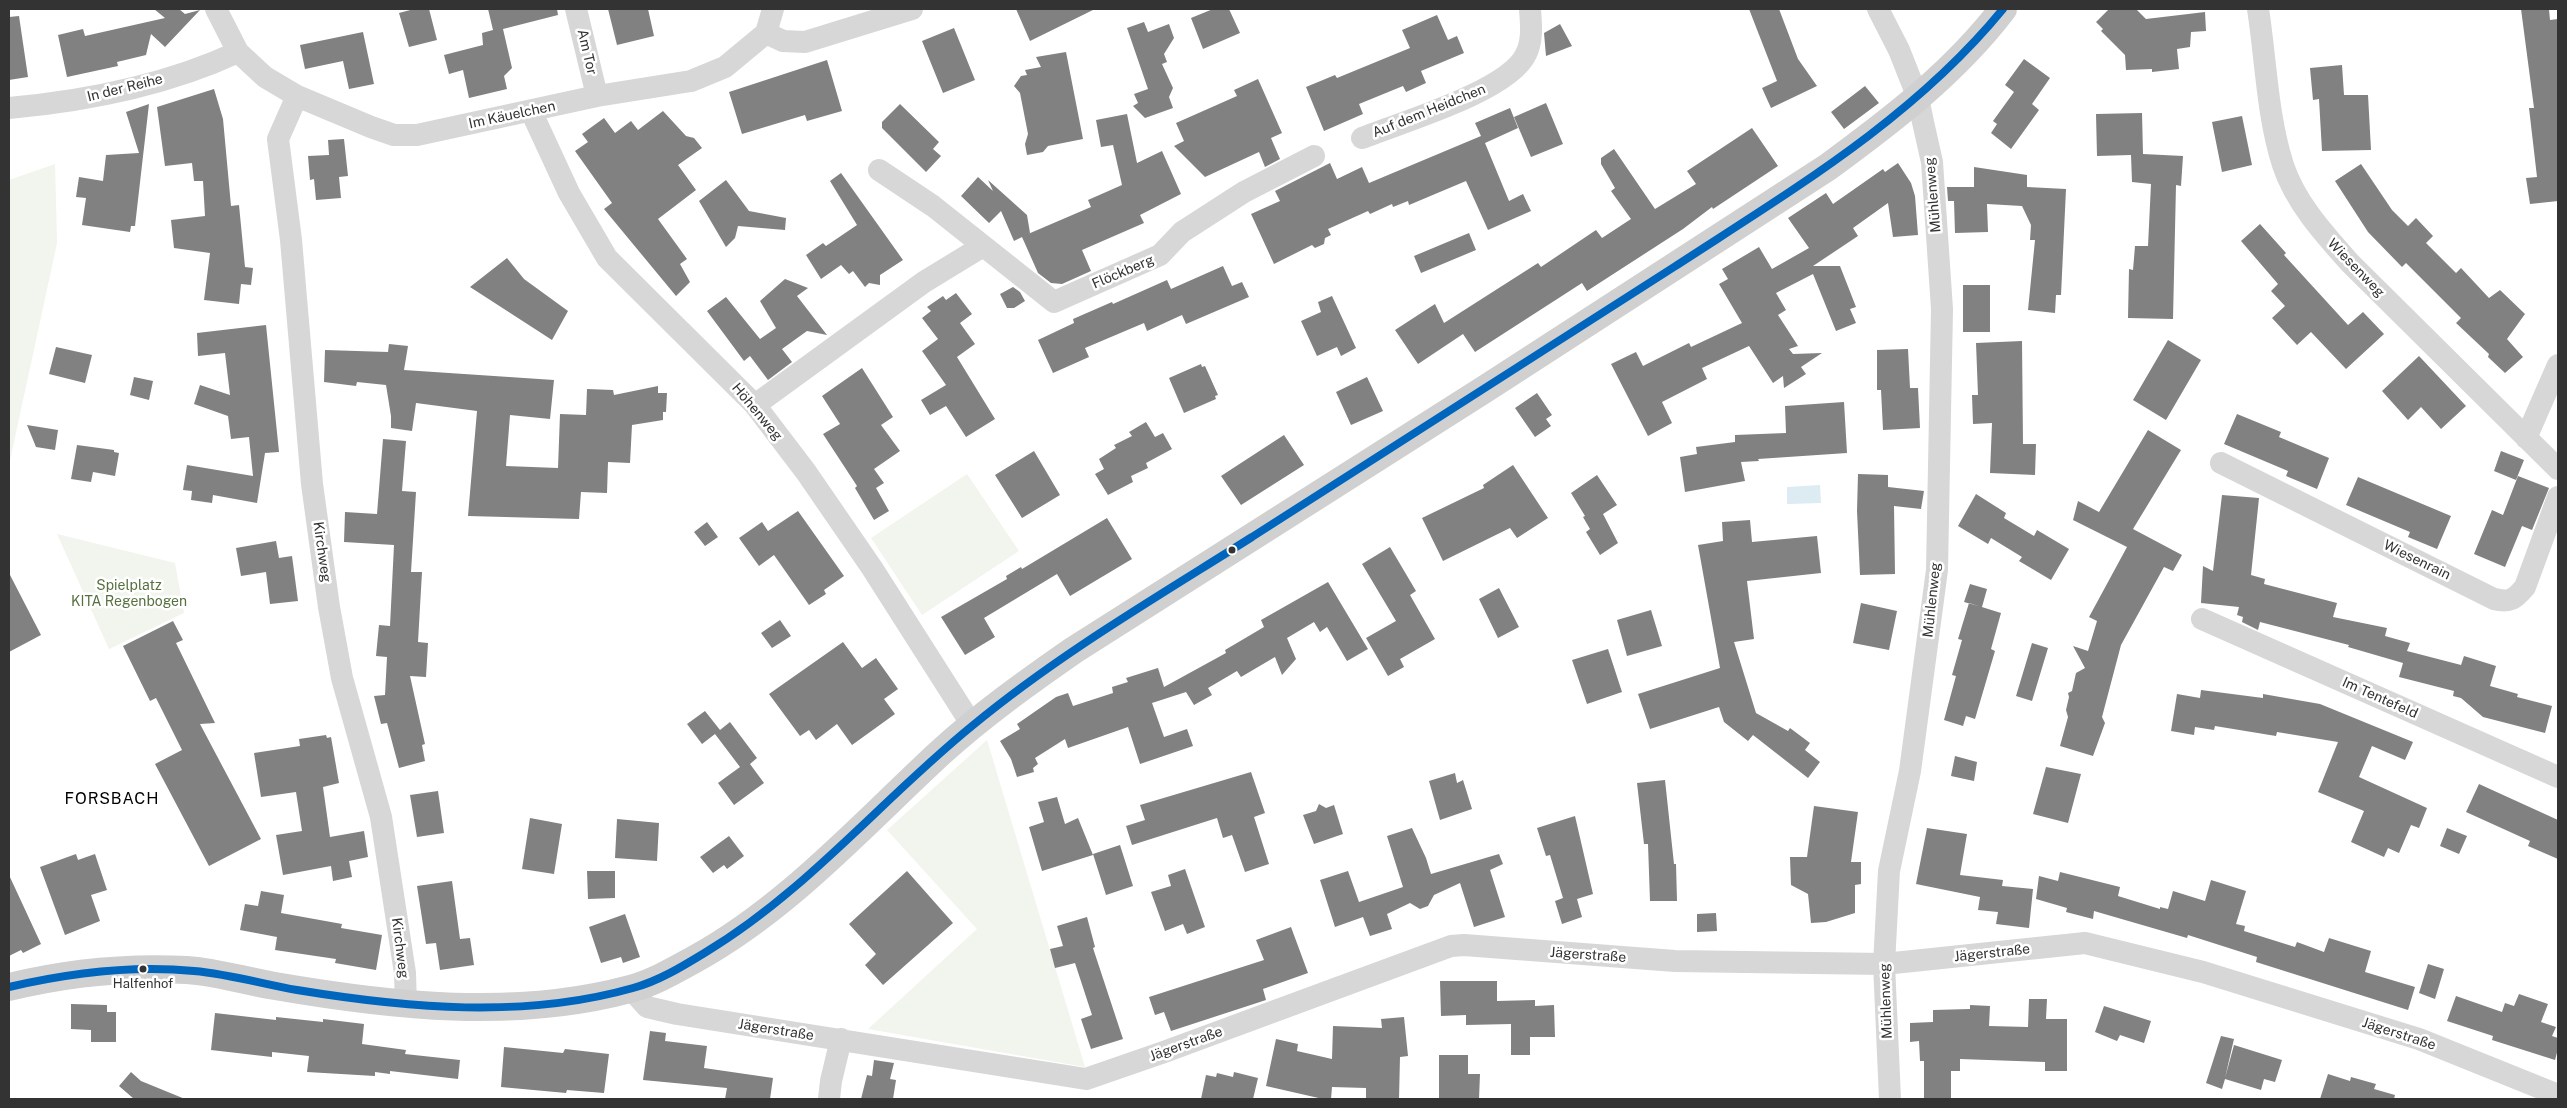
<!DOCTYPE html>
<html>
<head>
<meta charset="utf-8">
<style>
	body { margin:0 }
	#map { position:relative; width:2567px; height:1108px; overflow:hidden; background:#fff; font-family:"Public Sans",sans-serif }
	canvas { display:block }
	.frame { position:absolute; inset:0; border:10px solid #333; pointer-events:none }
</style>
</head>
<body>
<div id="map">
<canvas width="2567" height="1108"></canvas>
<div class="frame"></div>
</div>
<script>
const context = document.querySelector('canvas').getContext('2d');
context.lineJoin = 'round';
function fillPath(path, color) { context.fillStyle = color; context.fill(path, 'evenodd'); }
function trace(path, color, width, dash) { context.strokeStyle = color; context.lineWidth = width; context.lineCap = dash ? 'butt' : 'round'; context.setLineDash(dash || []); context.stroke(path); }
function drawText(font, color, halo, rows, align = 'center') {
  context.font = font + ' "Public Sans",sans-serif'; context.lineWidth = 5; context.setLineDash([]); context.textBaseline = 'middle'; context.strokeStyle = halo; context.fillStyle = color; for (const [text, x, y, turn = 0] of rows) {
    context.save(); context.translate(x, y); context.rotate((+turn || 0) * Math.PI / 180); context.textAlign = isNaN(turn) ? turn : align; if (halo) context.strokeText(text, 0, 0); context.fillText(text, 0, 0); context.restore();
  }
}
fillPath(new Path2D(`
	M55,164L57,243L9,465V180Z
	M967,474L1019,551L922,615L871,538Z
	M57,534L175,563L184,613L109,649Z
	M987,740L1085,1067L868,1029L977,929L887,830Z`), '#f1f5ed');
fillPath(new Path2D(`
	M1820,485L1821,503L1787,504V487Z`), '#ddebf3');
fillPath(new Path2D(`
	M154,9H179L185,14L200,10L165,47L151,34L146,55L117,62L118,66L67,77L58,35L83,29L85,36L165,18Z
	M414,9H429L437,40L409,47L399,13Z
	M488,9H557L558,15L503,29L512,68L504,76L507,89L469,98L463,70L449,74L444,55L483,45L482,33L493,30Z
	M608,9H648L654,36L617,45Z
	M1016,9H1095L1030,41Z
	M1213,9H1229L1240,33L1203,49L1191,18Z
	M1749,9H1779L1798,59L1817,86L1771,108L1762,88L1777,81Z
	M2109,9H2136L2146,19L2205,12L2206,31L2191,32L2190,47L2177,49L2179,69L2152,72V69L2126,70L2125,55L2101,31L2103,29L2096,22Z
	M2521,9H2549L2550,20L2558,19V201L2530,204L2526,178L2537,177L2529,108H2534Z
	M1437,15L1448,40L1457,36L1464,53L1421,71L1426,83L1406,92L1403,86L1359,104L1363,114L1324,131L1306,87L1335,75L1337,78L1410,48L1402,30Z
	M19,16L28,77L9,80V17Z
	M1144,22L1148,32L1169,24L1174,38L1164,54L1167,62L1162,64L1173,88L1169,97L1173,108L1145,118L1133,106L1138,103L1134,94L1148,89L1127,28Z
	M1560,24L1572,46L1546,56L1544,33Z
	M954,28L975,80L943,93L922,41Z
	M363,32L374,84L349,89L343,61L305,69L300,45Z
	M1066,52L1083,139L1048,146L1043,152L1027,155L1025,144L1028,134L1020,93L1014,86L1021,76L1027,75L1025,70L1041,67L1036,57Z
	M2024,59L2050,78L2032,104L2039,110L2011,149L1991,133L1997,124L1993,121L2014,92L2005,85Z
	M827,60L842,111L807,121L805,115L742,134L729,92Z
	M2342,65L2344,95H2368L2371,150L2322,151L2319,99L2313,100L2310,68Z
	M1258,79L1282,133L1271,138L1280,159L1265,167L1259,152L1205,177L1174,146L1184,141L1176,123L1237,96L1234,90Z
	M1865,86L1879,103L1844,129L1831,112Z
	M214,89L223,119L231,206L239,205L245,267L253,268L251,285L241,284L239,304L204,300L210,253L174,248L171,220L205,216L203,181H194L192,163L165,166L157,107Z
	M1546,103L1563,144L1531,157L1514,117Z
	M149,104L135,226H131L130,232L82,225L86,198L76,197L79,177L103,181L106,155L139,153L126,112Z
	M900,104L939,142L933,149L941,156L926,172L882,128V122Z
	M1510,108L1518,128L1485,143L1509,201L1523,194L1531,211L1488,230L1466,181L1409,205L1408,201L1393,207L1392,204L1370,214L1368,211L1328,229L1331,235L1325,238L1324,244L1315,248L1312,245L1274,264L1251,214L1280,201L1275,191L1330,163L1337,179L1362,167L1369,183L1481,136L1475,123Z
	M663,111L686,136L694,138L702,148L678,165L696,190L658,219L687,259L680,264L690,282L676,296L604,209L612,203L575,151L588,142L582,134L604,118L615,133L631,121L638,130Z
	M2142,113L2143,154L2183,156L2181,186L2176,185L2173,319L2128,318L2129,269L2133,270L2135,246H2148L2151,184L2132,182L2131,155L2097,156L2096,114Z
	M1127,114L1137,163L1162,151L1181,194L1140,215L1144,223L1082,250L1091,271L1062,284L1051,283L1038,273L1022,237L1014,241L1001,211L989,223L961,196L978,177L993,191L988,180L1027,215L1030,233L1028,234L1091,207L1088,200L1122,185L1113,145L1101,147L1096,120Z
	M2242,116L2252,165L2222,172L2212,122Z
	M1752,128L1778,166L1713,209L1712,207L1683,229L1587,291L1582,283L1475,352L1463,334L1418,364L1395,330L1435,304L1444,323L1538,263L1541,267L1596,230L1602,238L1631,219L1611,191L1615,188L1601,164V158L1614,149L1655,209L1696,184L1687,171Z
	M344,139L348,176L339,177L341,198L316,200L314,179L310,180L308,156L329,155L328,140Z
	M1898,163L1911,183L1915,196L1918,235L1893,237L1888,203L1853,228L1858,236L1813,266H1840L1856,307L1850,309L1856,323L1836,331L1813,274L1776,293L1786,310L1778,315L1798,346L1789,349L1793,354L1822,353L1801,367L1806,374L1784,388L1783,376L1773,383L1749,346L1702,368L1707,379L1662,402L1672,423L1648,436L1611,364L1636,352L1643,366L1689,343L1691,347L1742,323L1719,284L1728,279L1722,269L1759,247L1772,269L1809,248L1788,218L1826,193L1833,204L1883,169L1885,172Z
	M2361,164L2392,210L2408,226L2416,218L2433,236L2426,243L2456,273L2461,268L2489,298L2500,290L2525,314L2507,339L2523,357L2505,373L2488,357L2489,354L2456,323L2461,318L2406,263L2402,267L2368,232L2335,181Z
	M1974,167L2027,175V187L2066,189L2061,295H2056L2055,313L2028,310L2035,240H2030L2031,225L2022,206L1987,204L1988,232L1955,233L1954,201H1948L1947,187H1974Z
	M841,173L903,260L880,275V285L869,283L865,287L853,271L849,274L841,265L821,279L806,255L823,243L826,246L857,225L830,181Z
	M726,180L749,211L786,218L785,230L738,226L735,238L726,247L699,201Z
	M2260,224L2286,253L2284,255L2348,325L2363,312L2384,334L2346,369L2311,332L2297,345L2272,318L2285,306L2271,291L2278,284L2241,241Z
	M1469,233L1476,250L1421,273L1414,256Z
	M507,258L524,279L568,311L552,340L470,287Z
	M1223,266L1232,286L1242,282L1249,297L1186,324L1182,315L1147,331L1144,323L1085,348L1089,357L1053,373L1038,340L1074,323L1073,319L1112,302L1113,304L1167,280L1171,289Z
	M785,279L808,288L797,296L827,335L807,331L782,349L792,362L768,380L750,356L744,361L707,311L726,297L760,339L776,328L760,301Z
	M1963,285H1990V332H1963Z
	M1013,287L1020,292L1025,301L1014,308H1007L1000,294Z
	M956,293L972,314L960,323L975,344L957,357L995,419L966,437L946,406L930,415L921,400L946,385L922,351L938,339L922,318L931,311L927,307L943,296L946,300Z
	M1332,296L1356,348L1341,356L1337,347L1317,356L1301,321L1321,312L1318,302Z
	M266,325L279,452L265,453L257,503L213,495L212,503L191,500L192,491L183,490L187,465L253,476L249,437L231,439L228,416L194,404L200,385L230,395L225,353L198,356L197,333Z
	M2168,340L2201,360L2166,420L2133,400Z
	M2022,341L2023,444H2036L2035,475L1990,473L1992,423L1973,424L1972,395H1978L1976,343Z
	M389,344L408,346L404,370L554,380L550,419L510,415L506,466L558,468L560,414L586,415L587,389L613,390L614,395L658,386V393H667L666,412H663V420L632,425L630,463L608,462L607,493L581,492L579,519L468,516L477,411L416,403L412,431L391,428V416L386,385L357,382L356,386L324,382L325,350L388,352Z
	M56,347L92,355L85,383L49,374Z
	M1908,349L1910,388H1918L1920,428L1883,430L1881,390H1877V350Z
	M2419,356L2466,406L2441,429L2421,407L2408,420L2382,391Z
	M1201,364L1202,367L1205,366L1218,395L1215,396L1216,399L1184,413L1169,378Z
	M862,368L893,417L881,425L900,451L874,469L884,483L876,488L889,511L874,520L855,488L857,486L823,434L840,424L822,396Z
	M134,377L153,381L149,400L130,395Z
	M1367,377L1383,411L1351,425L1336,392Z
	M1537,393L1552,415L1546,419L1551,426L1535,437L1515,408Z
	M1844,402L1847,453L1758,459L1759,461L1741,462L1745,481L1685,492L1680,457L1697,454L1696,447L1735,442V435L1786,433L1785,406Z
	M2237,414L2281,432L2279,437L2329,458L2317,489L2286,476L2288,471L2224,444Z
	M1146,422L1155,437L1163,433L1172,449L1146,463L1148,468L1131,476L1133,482L1108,495L1095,474L1104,469L1099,459L1116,448L1114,445L1132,436L1129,432Z
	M27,425L58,430L55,450L36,447Z
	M2148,430L2181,450L2133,529L2182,555L2173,571L2164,567L2121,645L2102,717L2105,723L2093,756L2060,746L2068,717L2066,710L2069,697L2068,693L2072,691L2076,673L2085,668L2073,646L2088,651L2097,621L2089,617L2127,547L2073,520L2078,501L2099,512Z
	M1284,435L1304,465L1241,505L1221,476Z
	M383,439L406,441L402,491L416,492L411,572H422L418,642L428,643L426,677L410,676L425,744L422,745L425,761L399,768L387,723L381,724L374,696L385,695L387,657L376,656L379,625L390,626L394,545L344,542L345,512L377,514Z
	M77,445L114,450V452L119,453L115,476L93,472L91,482L71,479Z
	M1034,451L1060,495L1022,518L995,475Z
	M2501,451L2524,460L2516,480L2494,471Z
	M1513,465L1548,518L1517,538L1510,528L1443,561L1422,518L1484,488L1483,485Z
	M1858,474L1888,475V487L1924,491L1921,509L1894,506L1895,574L1860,575L1857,511Z
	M1597,475L1617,505L1603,514L1618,543L1600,555L1586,532L1590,529L1583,517L1585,516L1571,493Z
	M2518,476L2549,488L2532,530L2522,526L2505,567L2474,554L2492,510L2503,515Z
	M2358,477L2451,516L2437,549L2408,537L2410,532L2346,505Z
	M1976,494L2006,513L2004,518L2034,536L2037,530L2069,549L2051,580L2019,561L2022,557L1991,538L1988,544L1958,526Z
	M2222,495L2259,498L2251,575L2265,579L2264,584L2337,603L2333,617L2387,628L2385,636L2410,643L2407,651L2461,665L2464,656L2496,666L2490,686L2518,694L2517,697L2552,706L2545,733L2483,717L2461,698L2453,696L2454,691L2399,677L2403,663L2348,647L2349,645L2260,622L2258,630L2242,622L2243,617L2237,615L2239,607L2201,603L2203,566L2213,571Z
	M798,511L844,576L824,590L826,594L809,605L774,555L759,566L739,538L762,522L768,531Z
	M1107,518L1132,559L1070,596L1057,574L984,618L995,637L965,655L941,617L1007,579L1006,576L1021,567L1022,569Z
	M1750,520L1752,542L1817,536L1821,573L1747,581L1754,639L1734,642L1756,713L1788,731L1790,728L1810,743L1805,750L1820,762L1808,778L1753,735L1748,741L1724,722L1719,707L1650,729L1638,694L1720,668L1698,545L1723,541L1722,522Z
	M707,522L718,537L705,546L694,532Z
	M276,541L279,558L292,556L298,601L270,604L266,572L241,576L236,548Z
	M1390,547L1416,591L1410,595L1435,639L1400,659L1404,667L1388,676L1366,638L1396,621L1362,564Z
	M9,573L41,635L9,652Z
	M1328,582L1368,649L1347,661L1327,627L1320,632L1314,622L1287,638L1296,659L1282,675L1275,657L1241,677L1237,671L1208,688L1212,695L1194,705L1186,692L1152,703L1164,737L1187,729L1193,746L1140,764L1128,727L1068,748L1065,739L1035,758L1038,764L1033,768L1034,772L1017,777L1011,759L1000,741L1020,729L1017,724L1056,697L1068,693L1073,706L1113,693L1112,687L1128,682L1126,678L1158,668L1164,687L1226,653L1225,650L1264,627L1261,620Z
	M1970,584L1987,589L1982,607L1964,602Z
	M1499,588L1519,627L1498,638L1479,599Z
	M1861,603L1897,611L1889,650L1853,643Z
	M1969,603L2001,613L1991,649L1995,651L1975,719L1966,716L1963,726L1944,720L1956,676L1952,675L1962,640L1958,639Z
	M1651,610L1662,646L1627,656L1617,620Z
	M780,620L791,636L772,648L761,633Z
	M173,621L183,640L176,643L215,723L200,724L261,839L209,866L155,764L182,750L156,698L150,701L123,646Z
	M843,642L862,668L876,658L898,689L884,699L895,714L852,745L837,724L816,740L809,730L800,736L769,694Z
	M2032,643L2048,648L2032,701L2016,696Z
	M1608,649L1622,692L1587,704L1572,660Z
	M2201,690L2263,698V694L2320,704L2413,742L2405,760L2372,746L2359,777L2427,808L2419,828L2411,825L2399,853L2388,848L2384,857L2351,842L2364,811L2318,792L2338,742L2277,732L2276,736L2215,726L2214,730L2195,727L2194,735L2171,731L2177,694L2200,698Z
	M705,711L720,730L730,722L757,758L750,764L764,783L734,805L718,783L740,767L715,734L702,744L687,724Z
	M326,735L327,738L331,737L339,783L323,787L330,837L364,831L368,857L349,861L352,877L333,881L331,866L283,875L276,835L302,831L296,792L261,797L254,753L300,746L299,739Z
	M1955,756L1977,762L1974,781L1951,776Z
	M2046,767L2081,774L2068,823L2033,814Z
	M1251,772L1265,813L1254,817L1269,864L1245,872L1232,835L1223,838L1217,818L1132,845L1126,826L1145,820L1140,805Z
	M1455,773L1457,783L1463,780L1472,809L1440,820L1429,781Z
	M1665,780L1674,864H1676L1677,901H1650L1648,844H1644L1637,783Z
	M2479,784L2558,820V859L2528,846L2530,841L2466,812Z
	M438,791L444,833L417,837L410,795Z
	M1057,797L1065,824L1078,818L1093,855L1042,871L1029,827L1044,822L1038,802Z
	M1319,804L1326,808L1334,805L1343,834L1314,844L1303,815L1316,811Z
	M1814,806L1858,812L1851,862H1861V884L1855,885V913L1826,922L1811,923L1808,894L1791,885L1790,857H1807Z
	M1575,816L1593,894L1577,899L1582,917L1562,924L1555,901L1563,898L1550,855L1546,856L1537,828Z
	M530,818L562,824L554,874L522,869Z
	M617,819L659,823L657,861L615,858Z
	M1412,828L1426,858L1431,874L1499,854L1503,864L1490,870L1505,917L1474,927L1460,883L1434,895L1428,906L1420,909L1410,903L1387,914L1392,929L1370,936L1363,917L1335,927L1320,880L1348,871L1359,902L1403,887L1387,836Z
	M1927,828L1967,834L1960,875L2003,880L2002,886L2033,889L2029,928L1996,924L1998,912L1978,910L1980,897L1916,884Z
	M2447,828L2467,836L2459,854L2440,846Z
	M729,836L744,856L727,869L724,865L713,873L700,857Z
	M1120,845L1133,886L1106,895L1093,854Z
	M76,854L78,860L95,854L107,890L91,895L100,921L65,935L40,867Z
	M1185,869L1205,927L1187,934L1183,924L1165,931L1151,892L1171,886L1168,875Z
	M587,871H615V898L588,899Z
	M907,871L953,923L883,985L865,965L876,954L849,924Z
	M2060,872L2120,887L2118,896L2160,909V907L2168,909L2173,891L2205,901L2211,880L2246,891L2236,924L2245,926L2244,931L2295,947L2297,942L2324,952L2329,938L2371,951L2365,972L2415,987L2408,1010L2256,962L2257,957L2188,935L2187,938L2094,911L2093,919L2066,912L2067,908L2036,899L2039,876L2058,881Z
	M9,875L41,944L23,953L21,950L9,956Z
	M452,881L460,939L470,938L474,965L440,970L436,943L426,944L417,886Z
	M261,891L284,895L281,913L342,924L341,928L382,935L376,970L335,963L336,959L275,950L277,937L240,930L245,904L258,906Z
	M1716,913L1717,931L1697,932V914Z
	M625,914L640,957L623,963L621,957L601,963L589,927Z
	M1087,917L1095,947L1093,948L1123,1039L1091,1049L1081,1019L1092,1015L1075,963L1055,968L1050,949L1063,946L1057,926Z
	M1291,927L1308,973L1263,989L1266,1000L1171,1031L1164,1012L1155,1015L1149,997L1264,960L1256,940Z
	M2428,964L2444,969L2435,999L2419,993Z
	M1440,981H1497V1001L1535,1000V1006L1554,1005L1555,1037H1530V1055H1511V1024L1466,1025V1015L1441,1016Z
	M2519,994L2548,1004L2541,1022L2556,1027L2552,1036L2558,1038V1049L2555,1060L2492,1040L2493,1036L2447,1021L2456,996L2502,1012L2505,1003L2514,1006Z
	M2029,999H2047L2046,1019H2067V1071H2045V1062L1960,1059V1071H1951V1099H1924V1061H1920L1919,1041L1910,1042V1023L1933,1022V1010L1970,1009V1005L1990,1006L1989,1026L2028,1027Z
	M71,1004L107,1005V1012H116V1042H91V1030L71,1029Z
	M2104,1006L2151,1021L2144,1043L2120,1035L2117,1041L2095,1032Z
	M215,1013L276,1020V1017L323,1022V1019L364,1024L362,1044L406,1050L405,1054L460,1060L458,1079L390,1071V1074L375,1072V1076L307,1072L309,1056L272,1052V1057L211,1050Z
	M1404,1017L1408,1056L1400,1057L1399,1099H1366V1088L1332,1087L1331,1099H1323L1266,1086L1276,1039L1298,1044L1297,1051L1332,1059L1333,1026L1382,1028L1381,1019Z
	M650,1031L666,1033L665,1041L707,1046L704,1068L773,1078L770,1099H725L727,1088L643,1080Z
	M2221,1036L2234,1039L2225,1078L2234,1045L2282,1060L2275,1082L2264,1079L2261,1090L2225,1079L2222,1089L2206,1083Z
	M504,1047L563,1053L565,1049L609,1054L604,1093L567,1090L566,1093L501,1087Z
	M1439,1055H1468V1074H1480L1479,1099H1439Z
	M874,1060L894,1063L890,1079L896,1080L893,1099H861L867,1075L872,1076Z
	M131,1072L141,1081L185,1099H134L119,1086Z
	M1234,1072L1258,1078L1253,1099H1201L1206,1075L1216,1077L1217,1073L1233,1077Z
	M2328,1074L2350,1081L2351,1077L2376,1084L2374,1089L2395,1095L2394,1099H2320Z`), '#818181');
trace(new Path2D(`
	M216,9L238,52L265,77L297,96L371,127L394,135H417L597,96L691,81L725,67L766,33L773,9
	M576,9L597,96
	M1878,9L1899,50L1918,98L1923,122L1932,162L1942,309L1937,570L1910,771L1889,871L1884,964L1890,1099
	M2258,9C2266,60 2267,115 2283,165C2295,202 2324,234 2350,263L2558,469
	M766,33L783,41L805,42L912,9
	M297,96L278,139L291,240L312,484L329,607L342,678L381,817L405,973L406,1005
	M9,108C86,101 167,85 238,52
	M531,111L569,193L607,258L755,405L806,472L872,568L972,725
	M1362,138C1402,122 1509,91 1526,54C1533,40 1531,24 1530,9
	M879,170L933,206L1054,302L1160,255L1182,232L1244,192L1314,156
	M755,405L924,282L983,246
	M2526,438L2558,365
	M2221,463L2494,599C2510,603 2515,599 2525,587L2558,497
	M2202,619L2558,777
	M631,989L647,1007L677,1014L1086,1079L1164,1052L1451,946L1464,945L1675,961L1884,964L2085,943L2203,972L2419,1039L2558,1095
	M829,1099L831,1081L841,1039`), '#d7d7d7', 22);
trace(new Path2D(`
	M9,987C66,973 128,967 187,970C217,972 245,981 275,986C391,1006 515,1020 630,989C653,983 675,970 695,959C789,907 863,824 941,752C983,714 1028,682 1074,650L1485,389L1828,167C1892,120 1954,73 2003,9`), '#d0d0d0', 28);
trace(new Path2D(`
	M9,987C69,973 133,965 194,971C229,974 263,984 297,990C407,1008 524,1019 633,988C659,981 683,966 706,952C807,891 881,800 972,726C1059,654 1157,597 1252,537C1393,447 1534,357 1674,267C1792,190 1913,119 2003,9`), '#0065bd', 8);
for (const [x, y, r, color] of [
	[1232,550,4.5,"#333"],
	[143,969,4.5,"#333"]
]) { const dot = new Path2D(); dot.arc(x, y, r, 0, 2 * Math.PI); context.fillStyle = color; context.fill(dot); trace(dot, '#fff', 2); }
drawText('13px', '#333', '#fff', [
	["Halfenhof",143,984]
]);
drawText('14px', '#333', '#fff', [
	["Am Tor",587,52,77],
	["In der Reihe",125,88,-14],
	["Auf dem Heidchen",1429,111,-22],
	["Im Käuelchen",512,115,-12],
	["Mühlenweg",1933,195,-95],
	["Wiesenweg",2356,268,46],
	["Flöckberg",1123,272,-23],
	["Höhenweg",757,412,50],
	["Kirchweg",322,552,82],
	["Wiesenrain",2417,560,26],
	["Mühlenweg",1932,600,-84],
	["Im Tentefeld",2380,698,24],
	["Kirchweg",400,948,83],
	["Jägerstraße",1992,953,-6],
	["Jägerstraße",1588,955,4],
	["Mühlenweg",1886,1001,-92],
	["Jägerstraße",776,1030,9],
	["Jägerstraße",2399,1034,18],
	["Jägerstraße",1186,1044,-20]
]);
drawText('14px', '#56703f', '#fff', [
	["Spielplatz",129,586],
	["KITA Regenbogen",129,602]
]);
context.letterSpacing = '1px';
drawText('16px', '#000', '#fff', [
	["FORSBACH",112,799]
]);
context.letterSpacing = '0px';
</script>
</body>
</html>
